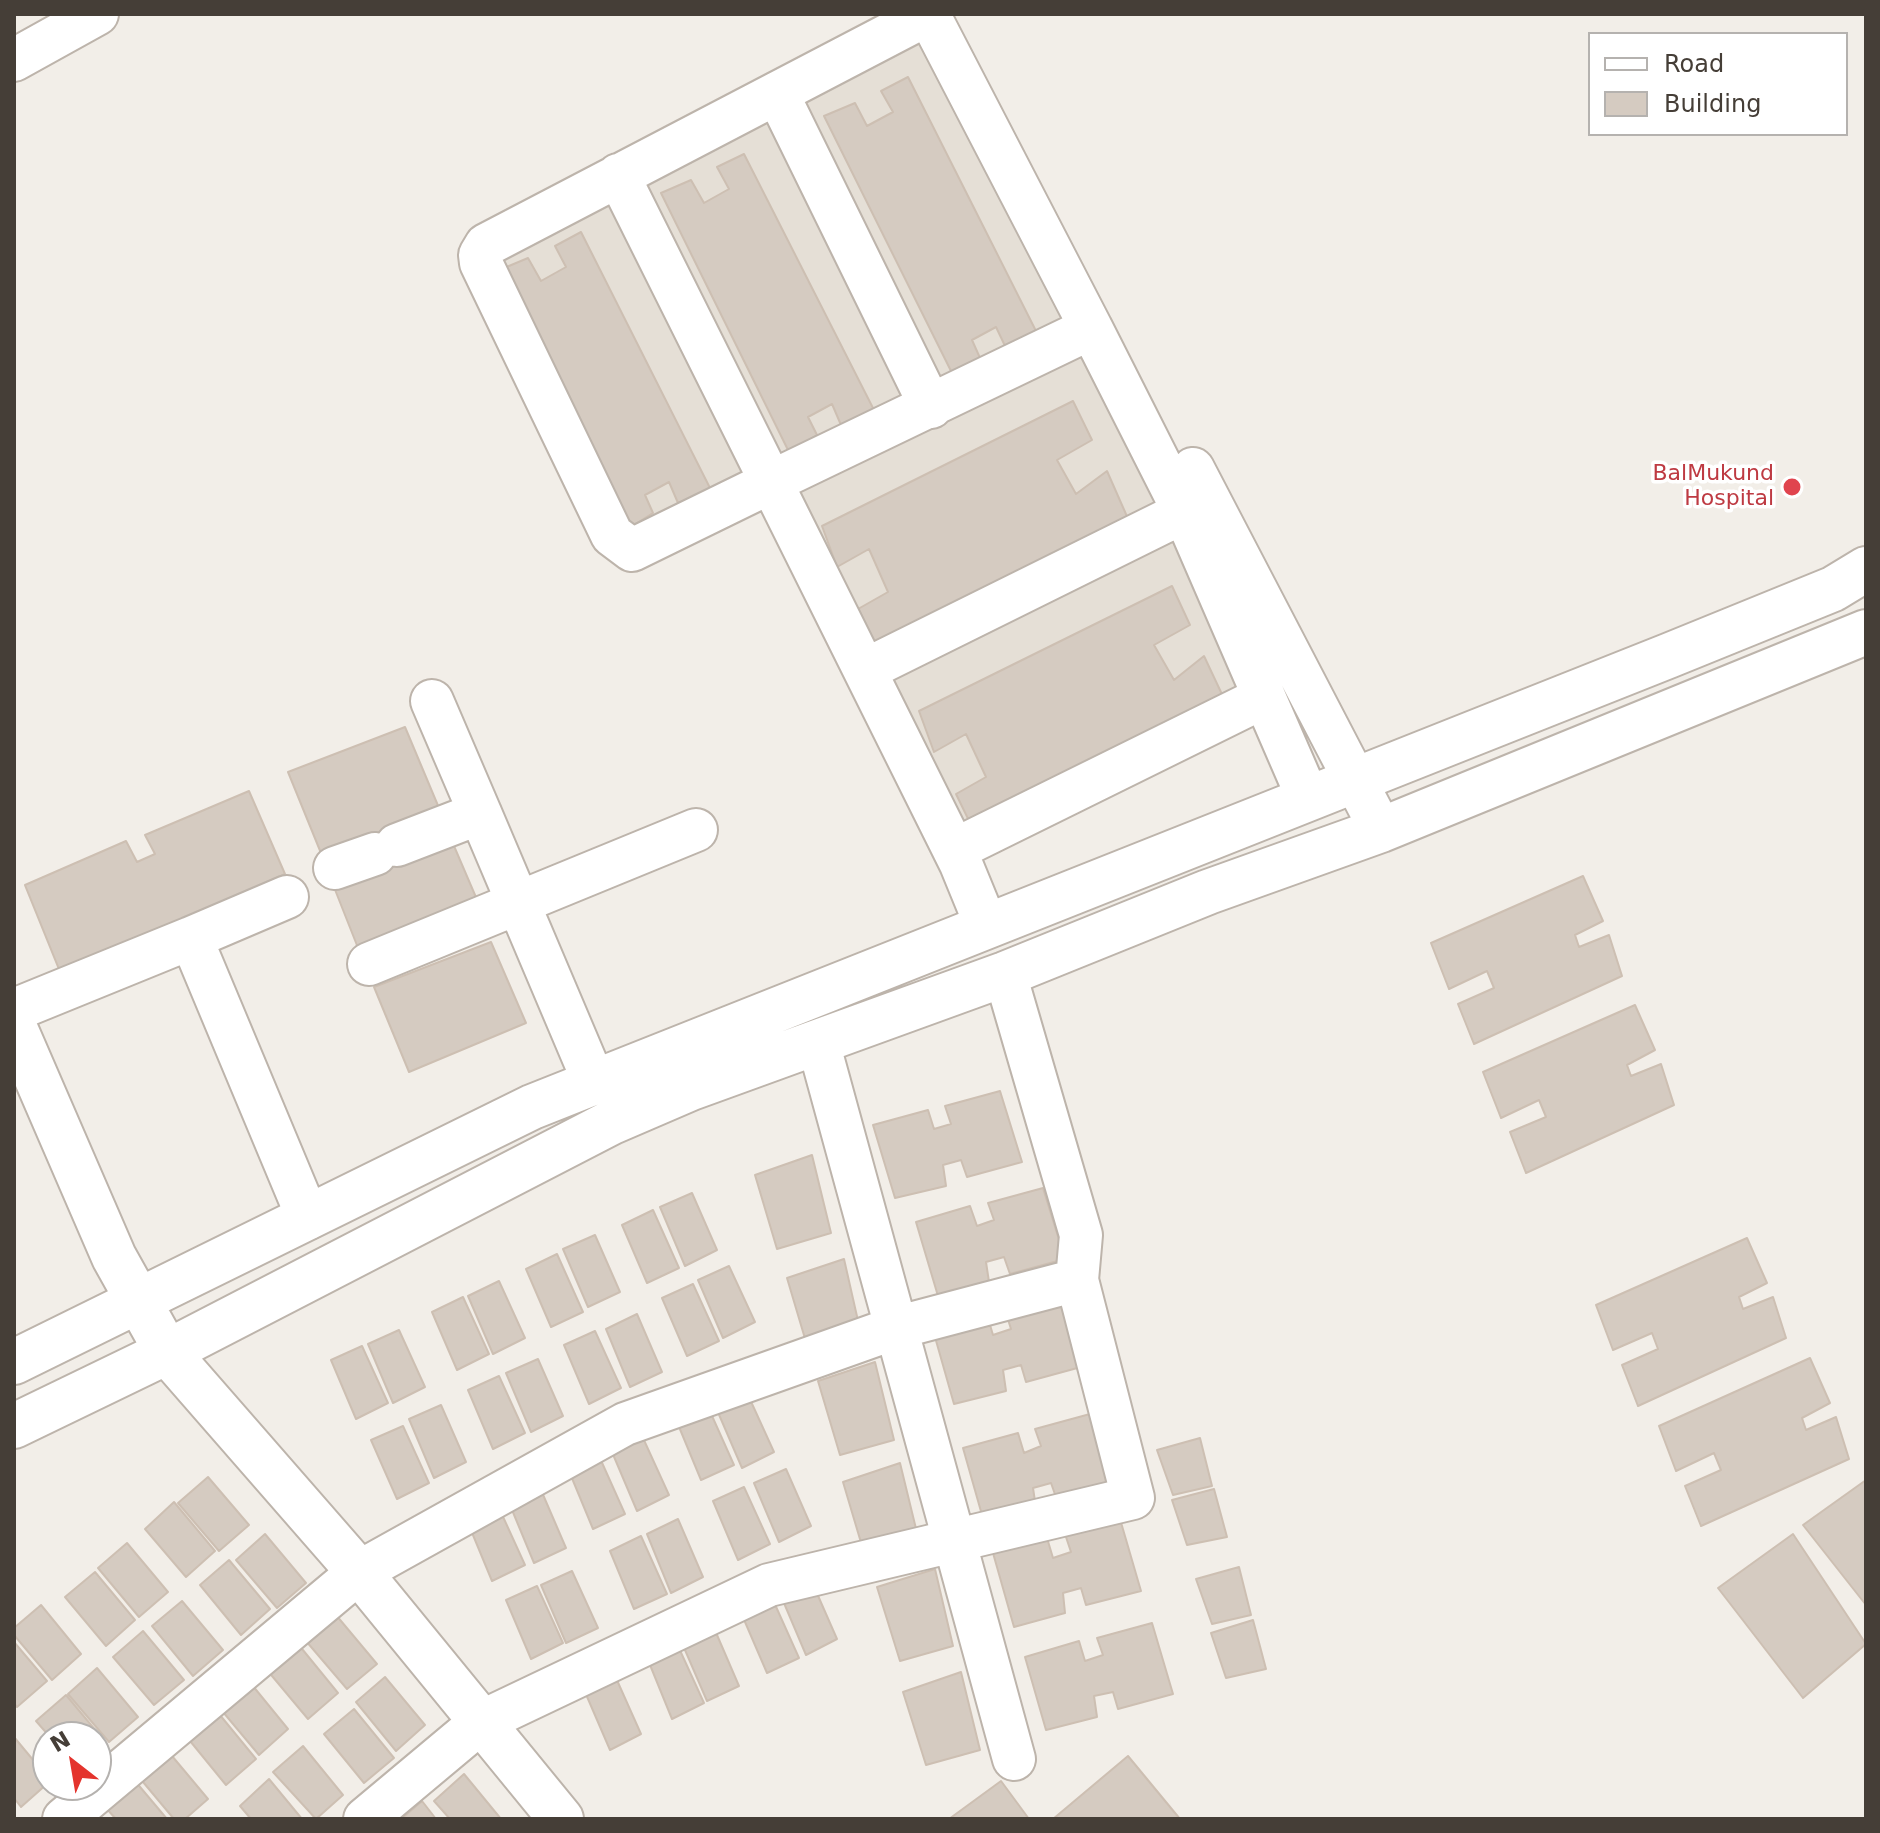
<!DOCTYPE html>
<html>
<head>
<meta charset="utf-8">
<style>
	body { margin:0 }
	#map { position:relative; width:1880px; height:1833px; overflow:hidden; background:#f2eee8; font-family:"DejaVu Sans",sans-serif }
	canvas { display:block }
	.frame { position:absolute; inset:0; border:16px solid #453e37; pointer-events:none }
	.legend { position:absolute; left:1588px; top:32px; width:260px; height:104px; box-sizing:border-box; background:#fff; border:2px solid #b5b2af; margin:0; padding:10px 14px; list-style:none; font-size:24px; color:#453e37 }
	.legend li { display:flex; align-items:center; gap:16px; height:40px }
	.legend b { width:40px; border:2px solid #b5b2af }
	.north { position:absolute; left:32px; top:1721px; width:80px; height:80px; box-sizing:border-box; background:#fff; border:2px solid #b5b2af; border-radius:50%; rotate:329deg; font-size:22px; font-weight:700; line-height:32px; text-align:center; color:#453e37 }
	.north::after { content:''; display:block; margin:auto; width:28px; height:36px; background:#e4342d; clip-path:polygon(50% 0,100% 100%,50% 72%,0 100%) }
</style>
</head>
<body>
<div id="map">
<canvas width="1880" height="1833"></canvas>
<div class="frame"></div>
<ul class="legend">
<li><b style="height:10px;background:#fff"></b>Road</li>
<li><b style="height:22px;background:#d5cbc1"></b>Building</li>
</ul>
<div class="north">N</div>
</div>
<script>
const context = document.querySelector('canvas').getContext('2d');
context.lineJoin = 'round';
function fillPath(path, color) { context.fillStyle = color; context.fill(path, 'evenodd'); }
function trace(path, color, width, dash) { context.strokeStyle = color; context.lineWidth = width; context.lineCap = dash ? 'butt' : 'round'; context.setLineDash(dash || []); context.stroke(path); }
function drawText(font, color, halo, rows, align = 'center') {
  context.font = font + ' "DejaVu Sans",sans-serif'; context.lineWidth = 7; context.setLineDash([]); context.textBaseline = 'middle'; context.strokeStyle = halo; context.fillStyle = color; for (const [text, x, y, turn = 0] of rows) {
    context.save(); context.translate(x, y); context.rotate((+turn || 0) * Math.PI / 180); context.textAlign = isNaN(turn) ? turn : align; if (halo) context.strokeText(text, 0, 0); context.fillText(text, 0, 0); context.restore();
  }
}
fillPath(new Path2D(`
	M934,25L1264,697L954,850L772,482L623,546L486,245Z`), '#e5dfd6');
const building = new Path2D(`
	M908,77L1038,335L1006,348L996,327L972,340L980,358L953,375L824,116L855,103L867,126L893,112L881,91Z
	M744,154L875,412L841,425L832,404L808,417L817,435L789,452L661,193L691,180L704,203L729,189L717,167Z
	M581,232L711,490L678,503L669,482L645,495L653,513L626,530L497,271L528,258L541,281L566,267L555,246Z
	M1073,401L1092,440L1057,460L1076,494L1107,471L1129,521L875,643L858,609L888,592L869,549L837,567L822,526Z
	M1172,586L1190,625L1154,645L1174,680L1204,656L1227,705L973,829L956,794L986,777L966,734L934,752L919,711Z
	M405,727L439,808L323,858L288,772Z
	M249,791L285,874L61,974L25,885L126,841L137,862L155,854L145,835Z
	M448,832L481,909L362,958L330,877Z
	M1583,876L1603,921L1575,935L1579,947L1609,935L1622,976L1474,1044L1458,1004L1494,988L1487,971L1449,989L1431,943Z
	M491,942L526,1023L409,1072L374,987Z
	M1635,1005L1655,1050L1627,1065L1631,1076L1661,1064L1674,1105L1526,1173L1510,1132L1546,1117L1539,1100L1501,1118L1483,1072Z
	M1000,1091L1022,1162L967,1177L961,1160L943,1165L946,1186L895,1198L873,1125L928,1110L934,1129L951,1124L945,1106Z
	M812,1155L831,1233L777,1249L755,1175Z
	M1043,1188L1065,1259L1010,1274L1004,1257L986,1262L989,1282L938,1296L916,1222L970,1206L977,1226L994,1220L988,1203Z
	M692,1193L717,1250L685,1266L660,1207Z
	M653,1210L679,1268L647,1283L622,1225Z
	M595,1235L620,1292L588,1307L563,1249Z
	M1747,1238L1767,1283L1739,1297L1743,1309L1773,1297L1786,1338L1638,1406L1622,1365L1658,1349L1652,1333L1613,1350L1596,1305Z
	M557,1254L583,1312L551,1327L526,1269Z
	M844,1259L861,1334L809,1352L787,1278Z
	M729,1266L755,1322L723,1338L698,1280Z
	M499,1281L525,1338L493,1354L468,1296Z
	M693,1284L719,1341L687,1356L662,1298Z
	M1060,1296L1081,1367L1026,1382L1021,1365L1003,1370L1006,1391L954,1404L933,1330L987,1315L993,1335L1011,1329L1005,1310Z
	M463,1297L489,1354L457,1370L432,1312Z
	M637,1314L662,1372L630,1387L606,1329Z
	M399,1330L425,1387L393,1403L368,1344Z
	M595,1331L621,1388L589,1404L564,1345Z
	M362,1346L388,1403L356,1419L331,1360Z
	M1810,1358L1830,1403L1802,1418L1806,1430L1836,1417L1849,1459L1701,1526L1685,1486L1721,1470L1714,1453L1676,1471L1659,1426Z
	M538,1359L563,1416L531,1432L506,1373Z
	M875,1362L894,1440L840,1455L818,1381Z
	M499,1376L525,1433L493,1449L468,1390Z
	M748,1395L774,1452L742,1468L717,1410Z
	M441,1405L466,1462L434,1478L409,1419Z
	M708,1407L734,1465L701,1480L677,1422Z
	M1090,1414L1111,1485L1057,1500L1051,1483L1033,1488L1036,1508L984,1522L963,1448L1018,1433L1024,1453L1041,1446L1035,1429Z
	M403,1426L429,1483L397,1499L371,1440Z
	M643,1438L669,1495L637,1511L612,1452Z
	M1200,1438L1212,1486L1173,1495L1157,1450Z
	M599,1456L625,1514L593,1529L569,1471Z
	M900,1463L919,1541L865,1556L843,1482Z
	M786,1469L811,1526L779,1542L754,1483Z
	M208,1477L249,1525L219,1551L178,1503Z
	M1866,1480V1605L1803,1525Z
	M744,1487L770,1544L738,1560L713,1501Z
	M1214,1489L1227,1537L1187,1545L1172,1500Z
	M541,1490L566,1548L534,1563L510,1505Z
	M174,1502L215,1551L186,1577L145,1529Z
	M499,1508L525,1565L492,1581L468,1523Z
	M678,1519L703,1577L671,1593L647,1534Z
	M1120,1519L1141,1591L1086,1605L1081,1588L1063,1593L1065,1613L1014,1627L993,1553L1047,1538L1053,1558L1071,1552L1065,1534Z
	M265,1534L306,1583L277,1608L236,1560Z
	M1793,1534L1866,1644L1803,1698L1718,1588Z
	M641,1536L667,1594L634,1609L610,1551Z
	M127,1543L168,1592L139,1617L98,1568Z
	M229,1560L270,1609L241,1635L200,1585Z
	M1239,1567L1251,1615L1212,1624L1196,1579Z
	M935,1569L953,1646L900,1661L877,1587Z
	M572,1571L598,1628L566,1643L541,1585Z
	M95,1572L135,1620L106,1646L65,1597Z
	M812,1582L837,1639L806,1655L781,1596Z
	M537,1586L563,1643L531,1659L506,1600Z
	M773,1600L799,1658L767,1673L742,1615Z
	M182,1601L223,1650L193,1676L152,1626Z
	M41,1605L81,1654L52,1680L14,1635V1628Z
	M336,1615L377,1664L347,1689L306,1641Z
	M1253,1620L1266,1669L1226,1678L1211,1633Z
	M1152,1623L1173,1694L1118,1709L1113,1692L1094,1696L1097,1717L1046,1730L1025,1657L1079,1641L1085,1661L1103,1655L1097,1638Z
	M714,1628L739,1686L707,1701L682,1643Z
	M143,1631L184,1680L154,1705L113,1657Z
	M14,1642L47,1681L17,1707L14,1703Z
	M298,1644L338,1693L308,1719L267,1670Z
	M678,1646L704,1703L672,1719L648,1660Z
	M97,1668L138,1717L109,1742L68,1694Z
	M961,1672L980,1750L926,1765L903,1692Z
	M385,1677L425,1725L396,1751L356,1702Z
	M616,1678L641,1734L610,1750L585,1692Z
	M248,1680L288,1729L259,1755L218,1706Z
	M66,1695L107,1744L96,1753V1737H50L36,1721Z
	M215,1709L256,1759L226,1785L186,1736Z
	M354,1709L394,1758L364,1783L324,1734Z
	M14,1737L48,1778V1783L21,1807L14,1798Z
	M303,1746L343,1795L316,1819L273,1772Z
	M167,1750L208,1799L185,1819H174L138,1776Z
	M1128,1756L1180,1819H1053Z
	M464,1774L501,1819H450L434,1801Z
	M269,1779L302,1819H251L240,1806Z
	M135,1781L167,1819H116L105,1807Z
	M1001,1781L1029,1819H949Z
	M422,1801L436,1819H401Z`);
fillPath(building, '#d5cbc1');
trace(building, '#cdbfb2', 2);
const minor = new Path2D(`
	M14,60L97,14
	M777,93L931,407
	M618,175L771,482L632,550L612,535L481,263L480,255L486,245L915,21L926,19L934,25L1091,328
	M1193,469L1381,830
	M865,670L1184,512
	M432,701L480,813
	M397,845L480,813L594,1082
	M954,850L1264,697
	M335,868L375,854
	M986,925L961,864L771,482L1091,328L1184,512L1308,798
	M191,938L287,897
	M369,964L696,830
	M14,1010L191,938L308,1218
	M818,1042L1014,1759
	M64,1819L359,1572L625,1424L895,1328L1077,1280
	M365,1819L481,1722L769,1585L1133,1498L1077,1280L1081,1235L1005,974`);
const tertiary = new Path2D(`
	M14,1026L114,1257L167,1352L359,1572L561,1819
	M14,1362L532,1107L1668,656L1833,589L1866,569
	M14,1426L167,1352L612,1122L691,1088L1005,974L1208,892L1381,830L1866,632`);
trace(minor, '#bdb4ab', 46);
trace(tertiary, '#bdb4ab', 48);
trace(minor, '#fff', 42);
trace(tertiary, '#fff', 44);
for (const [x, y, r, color] of [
	[1792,487,10,"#e0444e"]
]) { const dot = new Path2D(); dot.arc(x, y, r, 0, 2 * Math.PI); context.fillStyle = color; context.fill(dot); trace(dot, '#fff', 3); }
drawText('22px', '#be3a42', '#fff', [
	["BalMukund",1774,474],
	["Hospital",1774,499]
], 'right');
</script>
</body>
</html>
